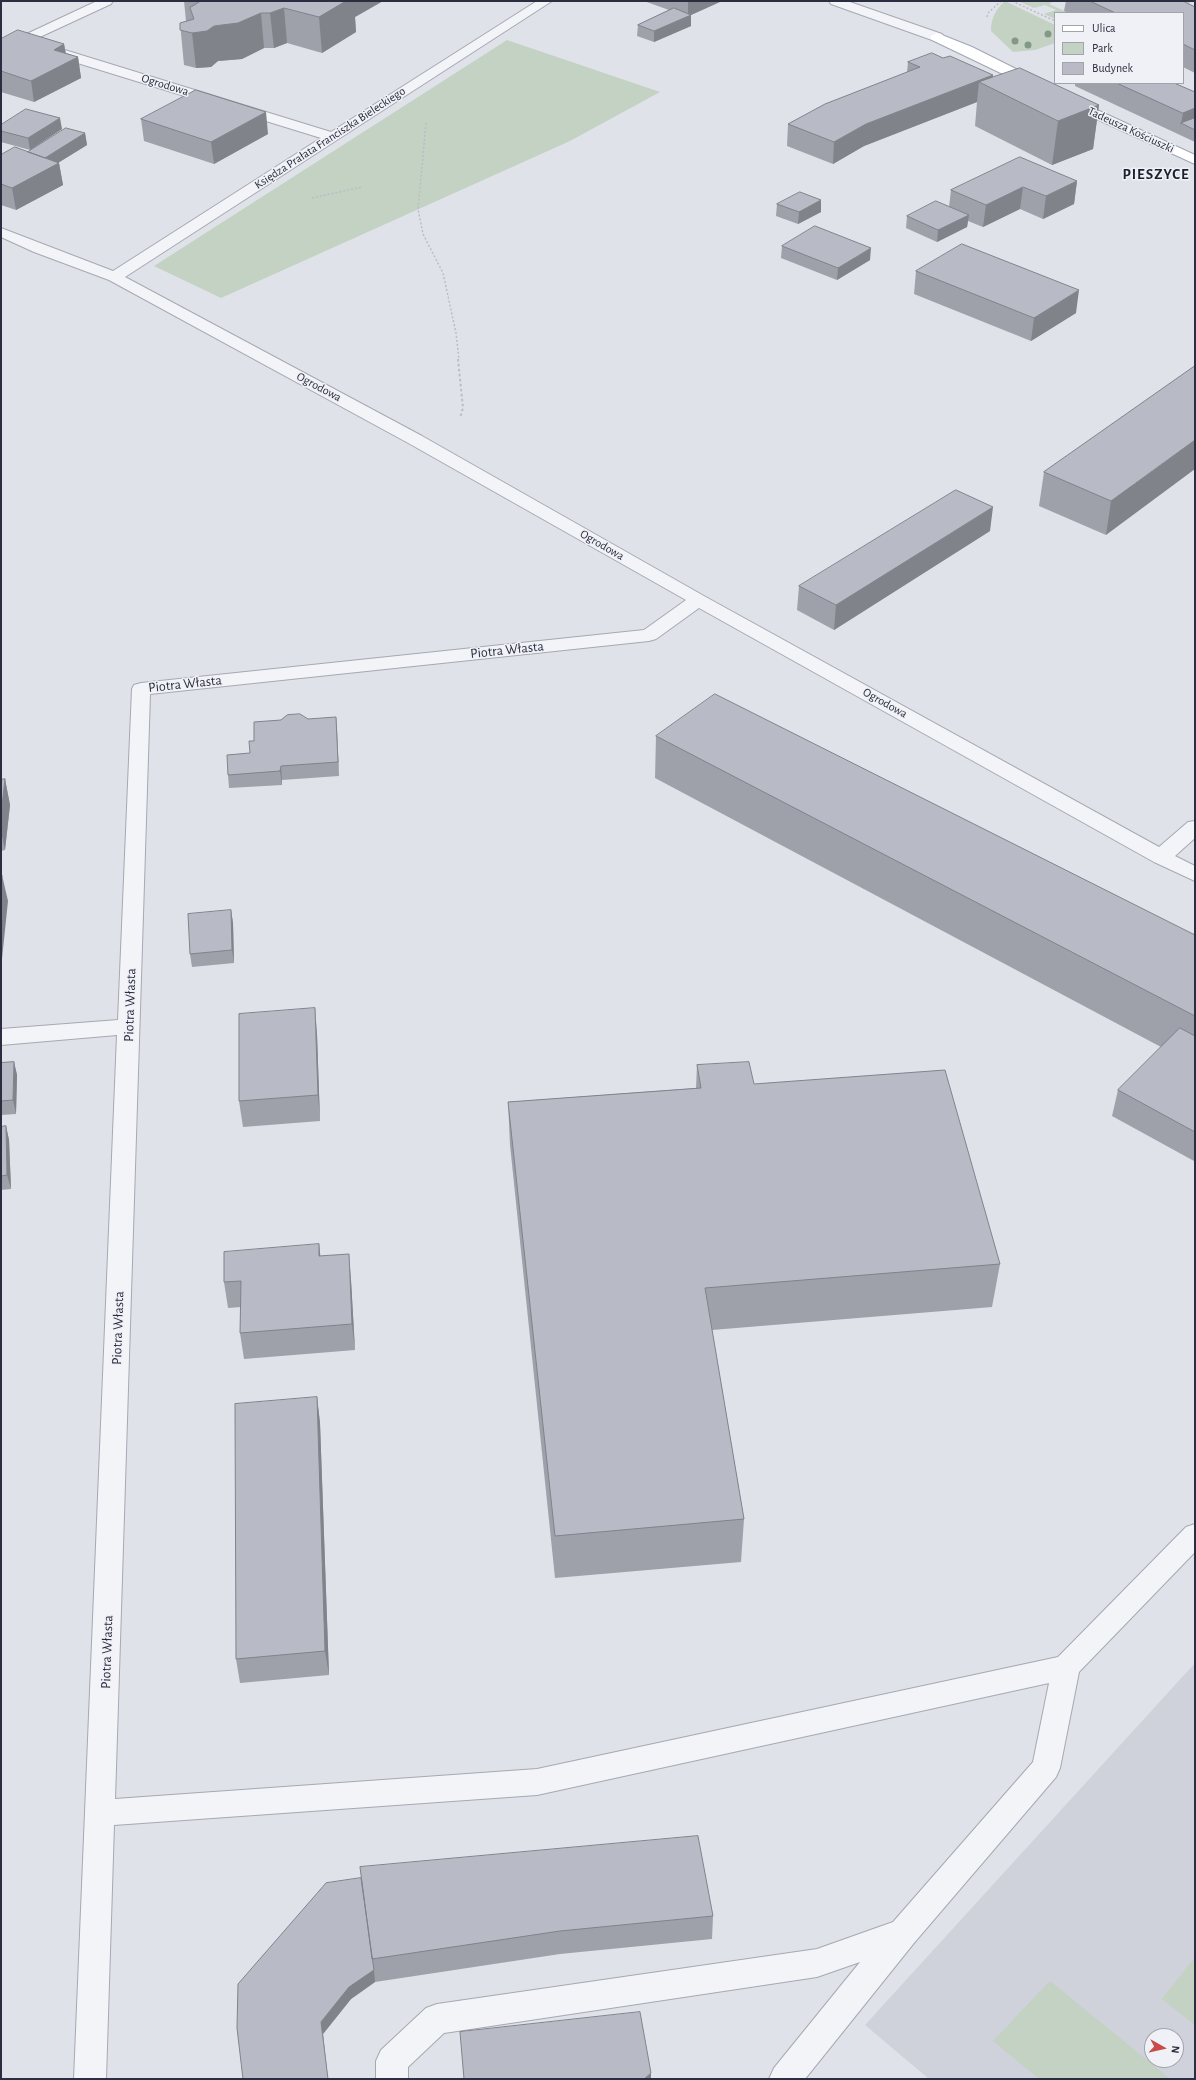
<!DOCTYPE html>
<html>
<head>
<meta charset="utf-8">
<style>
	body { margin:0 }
	#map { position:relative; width:1196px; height:2080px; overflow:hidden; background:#e0e2e9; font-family:"Alegreya Sans",sans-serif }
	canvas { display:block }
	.frame { position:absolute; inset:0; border:2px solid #2a2e40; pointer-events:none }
	.legend { position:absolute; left:1054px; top:12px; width:130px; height:72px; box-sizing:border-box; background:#f0f1f6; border:1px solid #a1a3ad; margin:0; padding:5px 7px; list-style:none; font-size:12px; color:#2a2e40 }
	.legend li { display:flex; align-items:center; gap:8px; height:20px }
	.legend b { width:20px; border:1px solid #a1a3ad }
	.north { position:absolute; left:1144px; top:2028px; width:40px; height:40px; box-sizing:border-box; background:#f0f1f6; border:1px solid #a1a3ad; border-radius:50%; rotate:98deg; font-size:11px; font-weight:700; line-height:16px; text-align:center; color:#2a2e40 }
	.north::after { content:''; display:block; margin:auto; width:14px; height:18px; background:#c94c4a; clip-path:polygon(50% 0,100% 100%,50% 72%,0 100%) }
</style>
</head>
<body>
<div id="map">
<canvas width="1196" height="2080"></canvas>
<div class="frame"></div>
<ul class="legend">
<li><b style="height:5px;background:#fff"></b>Ulica</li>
<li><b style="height:11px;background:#c3d2c2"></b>Park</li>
<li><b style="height:11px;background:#b8bbc5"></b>Budynek</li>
</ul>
<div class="north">N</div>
</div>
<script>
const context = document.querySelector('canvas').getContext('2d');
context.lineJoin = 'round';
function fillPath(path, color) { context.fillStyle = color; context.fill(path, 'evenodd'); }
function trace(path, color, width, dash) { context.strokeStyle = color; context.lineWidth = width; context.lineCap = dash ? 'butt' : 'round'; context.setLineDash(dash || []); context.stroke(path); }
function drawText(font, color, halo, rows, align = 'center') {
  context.font = font + ' "Alegreya Sans",sans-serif'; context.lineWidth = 3; context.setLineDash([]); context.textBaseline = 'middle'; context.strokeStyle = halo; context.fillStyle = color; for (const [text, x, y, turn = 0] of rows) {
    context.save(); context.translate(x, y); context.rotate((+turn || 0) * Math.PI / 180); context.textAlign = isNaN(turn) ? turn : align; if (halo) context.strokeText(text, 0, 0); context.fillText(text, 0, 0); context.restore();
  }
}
fillPath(new Path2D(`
	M1195,1663V2079H929L865,2025ZM1152,2036H1176V2060H1152Z`), '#cfd1db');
fillPath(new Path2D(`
	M1005,1L1055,25V43L1035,50L1013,52L991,31C991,18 996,9 1005,1Z
	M1018,1H1054L1049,4L1069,13H1055V19L1044,14L1056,10L1045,5L1034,8Z
	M507,40L660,92L570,141L221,298L154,266Z
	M1195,1957V2025L1162,1999Z
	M1050,1981L1170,2079H1039L993,2041Z`), '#c3d2c2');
const minor = new Path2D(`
	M97,1H113L111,4L1,55V46Z
	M537,1H552L125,277L422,436L704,596L1159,847L1188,822L1195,821V838L1175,856L1195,866V881L1154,862L699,608L656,639L649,641L150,694L115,1799L537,1769L1058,1657L1186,1527L1195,1524V1552L1079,1672L1060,1768L1056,1777L914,1943L805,2079H769L774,2068L860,1962L817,1977L444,2033L408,2067V2079H376V2061L381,2050L426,2008L437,2004L817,1949L893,1922L1033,1762L1049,1683L537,1795L114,1825L106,2079H74L117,1035L1,1045V1029L118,1020L132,689L134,685L141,683L644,630L686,600L410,444L109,280L34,252L1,237V228L113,271L321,138L45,53L43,50L45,47H55L331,132Z
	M829,1H847L942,34L944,37L937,41L932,40L831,4Z`);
const major = new Path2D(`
	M937,33L972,47L1042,82L1044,85L1037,89L1032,88L932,40L930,37Z
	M1071,98L1195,155V164L1066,105L1064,102Z`);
trace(minor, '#a6a8b3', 2);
trace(major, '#a0a5b4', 2);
trace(new Path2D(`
	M1012,1L1055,21
	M1184,4L1193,1
	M987,17L988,13L1001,1
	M426,123L418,209L423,234L443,273L456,333L459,360
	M312,198L362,187`), '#bbbdc4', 1.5, [2, 2]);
trace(new Path2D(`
	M458,359L463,408L460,418`), '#bbbdc4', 2, [2.5, 2.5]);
fillPath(minor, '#f3f4f7');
fillPath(major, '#fff');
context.fillStyle = '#849887';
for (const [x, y] of [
	[1048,34],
	[1015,41],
	[1028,45]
]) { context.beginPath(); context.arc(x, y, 3.5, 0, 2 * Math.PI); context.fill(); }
fillPath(new Path2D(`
	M184,1H383L355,17L356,32L322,53L287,43L274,48H264L242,59L218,61L211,67L196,68L184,65L180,23L186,21Z
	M644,1H722L691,15V26L654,42L637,36L638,25L669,10Z
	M1066,1H1183L1195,7V73L1183,67V13H1069L1064,11Z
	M1,39L64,44L66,53L78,57L81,78L34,102L1,92Z
	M943,58L993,78L1099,105L1093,149L1052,165L975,126L977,102L864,146L833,164L787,146L788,124L907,72L908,62Z
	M1075,83H1174L1195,92V142L1075,86Z
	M141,119L268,134L214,164L144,141Z
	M1,125L62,129L30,150L1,142Z
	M85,133L87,145L58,163H59L63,185L16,210L1,205V155L28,152Z
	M1077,181L1074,204L1043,219L1020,209L983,227L968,221L967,227L937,242L906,228L907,216L949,207L951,190Z
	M821,200V212L798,224L776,216L777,204Z
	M782,246L870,260L837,280L781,258Z
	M916,271L1076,313L1031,341L914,294Z
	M1195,366L1106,535L1039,506L1044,472Z
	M990,531L834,630L797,610L799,586Z
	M336,717L339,776L282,780V785L229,788L228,775L250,753L254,741Z
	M656,736L1195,935V1160L1194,1161L1112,1116L1118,1090L1161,1047L655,778Z
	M5,779L10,805L5,850L1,851V780Z
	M231,910L233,923L234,963L192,967L190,954Z
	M317,1034L320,1121L243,1127L239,1101Z
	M14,1062L17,1075L16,1114L1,1115V1063Z
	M697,1065L754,1084L1000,1264L992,1307L712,1330L744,1519L741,1562L555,1578L510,1145L508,1102L696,1088Z
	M6,1126L9,1140L11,1189L1,1190V1127Z
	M319,1244L320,1256L351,1280L355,1350L244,1359L240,1333L241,1307L228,1308L224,1282Z
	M317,1397L320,1423L329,1675L240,1683L236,1659Z
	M361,1878L713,1916L712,1939L560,1954L375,1982L351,1999L323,2034L243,2079Z`), '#9ea1a9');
fillPath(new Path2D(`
	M336,1H383L355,17L356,32L322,53L319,17Z
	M688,1H722L691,15V26L654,42V31L688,16Z
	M284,8L287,43L274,48L270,13Z
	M261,13L264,48L242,59L218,61L211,67L196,68L192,33Z
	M64,44L67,62L78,57L81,78L34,102L31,81L54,50Z
	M993,75L992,88L979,82L977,102L864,146L833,164L834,142L866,124Z
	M1099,105L1093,149L1052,165L1058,121Z
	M1195,108V129L1181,123L1179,135L1183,113Z
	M266,112L268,134L214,164L211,142Z
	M60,118L62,129L30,150L28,138Z
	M85,133L87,145L48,169L59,163L63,185L16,210L12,188L39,162Z
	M1077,181L1074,204L1043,219L1046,196Z
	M1023,187L1020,209L983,227L986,205Z
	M821,200V212L798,224L799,212Z
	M969,215L967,227L937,242L938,230Z
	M871,248L870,260L837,280L838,268Z
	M1079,290L1076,313L1031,341L1034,318Z
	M1195,440V469L1106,535L1111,501Z
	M993,507L990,531L834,630L836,605Z
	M336,717L337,730L339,776L338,762Z
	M281,766L282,780V785L280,771Z
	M5,779L10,805L5,850L1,831V815Z
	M2,875L8,901L2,959L1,956V888Z
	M231,910L233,923L234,963L232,950Z
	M315,1008L317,1034L320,1121L318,1095Z
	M14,1062L17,1075L16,1114L13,1100Z
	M6,1126L9,1140L11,1189L7,1175Z
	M319,1244L322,1270L319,1256Z
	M349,1254L351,1280L355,1350L352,1324Z
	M317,1397L320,1423L329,1675L325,1651Z
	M374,1970L375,1982L351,1999L323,2034L328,2079L321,2022L349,1987Z
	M651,2073V2079H644Z`), '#81838a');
const building = new Path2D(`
	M201,1H346L319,17L284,8L270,13H261L238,23L214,26L207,31L192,33L180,30V23L194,19L190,8Z
	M1090,1H1183L1195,7V50L1183,44V13H1116Z
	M674,8L691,15L654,31L638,25Z
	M18,30L64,44L54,50L78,57L31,81L1,71V39Z
	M932,53L943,58L950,56L993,75L866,124L834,142L788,124L825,104L920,67L908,62Z
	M1020,68L1099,105L1058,121L979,82Z
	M1117,83H1174L1195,92V108L1183,113Z
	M196,90L266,112L211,142L141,119Z
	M26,109L60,118L28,138L1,131V125Z
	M1195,118V130L1181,123Z
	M66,128L85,133L45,158L28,152Z
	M15,147L59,163L12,188L1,184V155Z
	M1020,157L1077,181L1046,196L1023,187L986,205L951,190Z
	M800,192L821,200L799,212L777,204Z
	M936,201L969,215L938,230L907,216Z
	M815,226L871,248L838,268L782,246Z
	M962,244L1079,290L1034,318L916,271Z
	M1195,366V440L1111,501L1044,472Z
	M956,490L993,507L836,605L799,586Z
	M715,694L1195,935V1016L656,736Z
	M300,714L308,719L336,717L338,762L281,766L280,771L228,775L227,755L250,753L249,741H254V722L281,720L287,715Z
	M5,779L1,815V780Z
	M1,875H2L1,888Z
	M231,910L232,950L190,954L188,914Z
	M315,1008L318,1095L239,1101V1014Z
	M1180,1028L1195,1036V1132L1118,1090Z
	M14,1062L13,1100L1,1101V1063Z
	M749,1062L754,1084L945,1070L1000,1264L705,1288L744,1519L555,1536L508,1102L701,1088L697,1065Z
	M6,1126L7,1175L1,1176V1127Z
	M319,1244V1256L349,1254L352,1324L240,1333L241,1281L224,1282V1252Z
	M317,1397L325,1651L236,1659L235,1404Z
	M698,1836L713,1916L560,1931L372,1959L360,1867Z
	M361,1878L374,1970L349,1987L321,2022L328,2079H243L237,2028L238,1984L326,1883Z
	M640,2012L651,2073L644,2079H464L460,2032Z`);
fillPath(building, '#b8bbc5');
trace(building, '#81838a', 1);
drawText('12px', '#2a2e40', '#f0f1f6', [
	["Ogrodowa",165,85,17],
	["Tadeusza Kościuszki",1131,130,25],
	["Księdza Prałata Franciszka Bieleckiego",330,138,-33],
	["Ogrodowa",319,387,28],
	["Ogrodowa",602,545,30],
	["Ogrodowa",885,703,29]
]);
drawText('14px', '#2a2e40', '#f0f1f6', [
	["Piotra Własta",507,650,-6],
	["Piotra Własta",185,684,-6],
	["Piotra Własta",130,1005,-88],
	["Piotra Własta",118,1328,-88],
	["Piotra Własta",107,1652,-88]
]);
context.letterSpacing = '1px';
drawText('bold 15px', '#1c1f30', '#f0f1f6', [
	["PIESZYCE",1156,174]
]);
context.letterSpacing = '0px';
</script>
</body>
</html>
